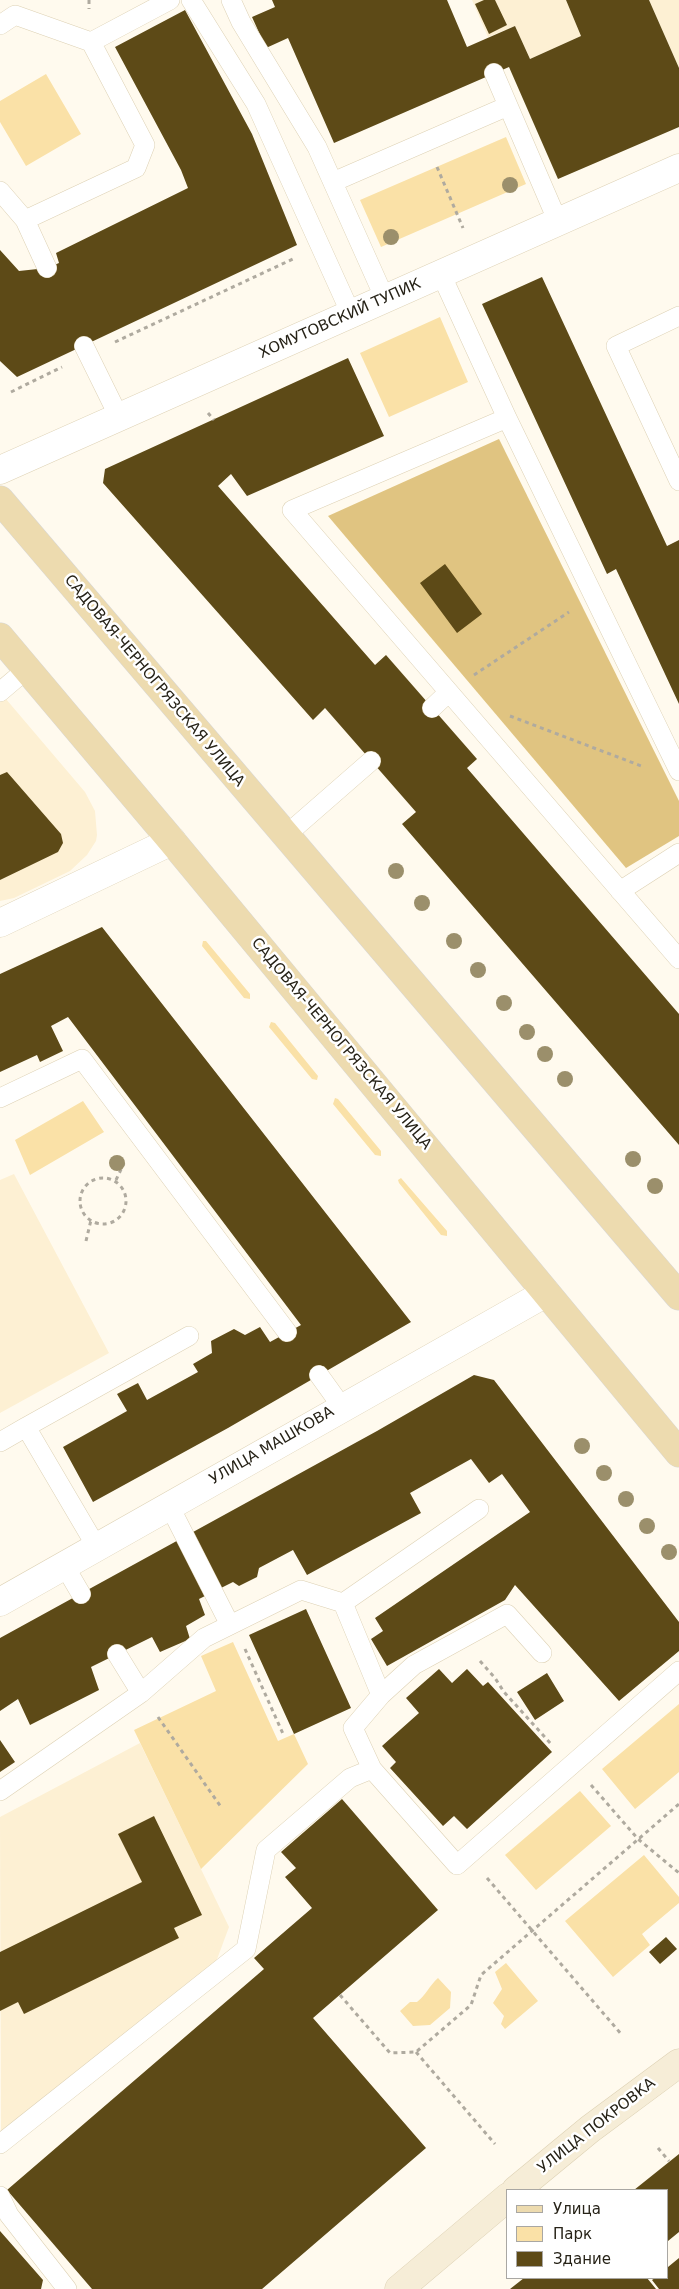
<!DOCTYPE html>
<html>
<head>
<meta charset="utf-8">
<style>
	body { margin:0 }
	#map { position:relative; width:679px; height:2289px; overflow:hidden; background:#fffaee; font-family:"DejaVu Sans",sans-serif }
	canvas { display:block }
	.legend { position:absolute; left:506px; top:2189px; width:162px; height:90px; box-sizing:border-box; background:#fff; border:1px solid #a9a7a3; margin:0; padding:6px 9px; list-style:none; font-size:15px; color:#272318 }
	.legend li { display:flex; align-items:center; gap:10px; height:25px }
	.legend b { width:25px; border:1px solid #a9a7a3 }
</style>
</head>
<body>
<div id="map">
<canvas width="679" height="2289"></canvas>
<ul class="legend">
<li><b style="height:6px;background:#eddbaf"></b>Улица</li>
<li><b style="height:14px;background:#fae1a7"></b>Парк</li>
<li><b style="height:14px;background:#5d4a17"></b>Здание</li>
</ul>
</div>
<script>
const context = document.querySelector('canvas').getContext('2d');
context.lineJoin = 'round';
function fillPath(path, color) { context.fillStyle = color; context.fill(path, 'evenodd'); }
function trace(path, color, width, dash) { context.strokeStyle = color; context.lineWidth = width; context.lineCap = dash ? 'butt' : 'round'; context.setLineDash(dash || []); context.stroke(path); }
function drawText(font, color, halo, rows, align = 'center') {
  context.font = font + ' "DejaVu Sans",sans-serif'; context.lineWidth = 5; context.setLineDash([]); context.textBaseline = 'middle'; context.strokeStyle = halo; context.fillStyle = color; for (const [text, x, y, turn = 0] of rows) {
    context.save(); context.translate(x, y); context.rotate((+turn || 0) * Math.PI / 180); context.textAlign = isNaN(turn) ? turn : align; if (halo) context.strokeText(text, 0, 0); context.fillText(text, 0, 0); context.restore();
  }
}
fillPath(new Path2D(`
	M472,0H566L581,36L530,59L515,26L488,37Z
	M649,0H679V68Z
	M0,692L85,792L95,811L97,835L96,841L87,855L70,871L14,898L0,901Z
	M14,1174L109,1353L0,1413V1180Z
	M140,1743L229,1927L216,1962L1,2131L0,1817Z`), '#fdf0d3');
fillPath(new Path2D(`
	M46,74L81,134L26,166L0,122V101Z
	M506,137L526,184L381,247L360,200Z
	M440,317L468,382L389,417L360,353Z
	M203,941H206L250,994V999L244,998L202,946Z
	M271,1022L275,1023L318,1076L317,1080L312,1079L269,1027Z
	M335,1098L338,1099L381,1151V1156L375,1155L333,1104Z
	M83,1101L104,1132L30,1175L15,1140Z
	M401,1178L447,1231V1236L441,1235L399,1183L398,1180Z
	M233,1642L278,1741L294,1734L308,1764L201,1869L134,1730L216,1691L201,1656Z
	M679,1704V1772L635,1809L602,1769Z
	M580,1791L611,1826L536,1890L505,1855Z
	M644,1855L679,1897V1903L642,1934L650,1945L613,1977L565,1921Z
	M506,1963L538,2001L505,2029L501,2024L504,2016L493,2003L502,1989L495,1972Z
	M438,1978L451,1992L450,2008L430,2025L413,2026L400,2011L410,2002H417C426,1995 429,1986 438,1978Z`), '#fae1a7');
fillPath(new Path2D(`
	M499,439L679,801V836L626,868L328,516Z`), '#e0c481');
fillPath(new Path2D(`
	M272,0H447L467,47L515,26L530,59L581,36L566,0H649L679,68V127L558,179L509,67L334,143L288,38L266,48L252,17L275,7Z
	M484,0H495L507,25L489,34L475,4Z
	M185,10L252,134L297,245L17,377L0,361V250L19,271L47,268L59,263L56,253L188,188L181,170L115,47Z
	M542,277L667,546L679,540V704L616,569L607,574L482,304Z
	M348,358L384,436L247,496L231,474L218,486L375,665L386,655L477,759L467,768L679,1014V1145L402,824L416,812L325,708L313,720L103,483L105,469Z
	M445,564L482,614L457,633L420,583Z
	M7,772L61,834L63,843L58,852L0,880V775Z
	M102,927L411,1322L228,1428L93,1502L63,1447L127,1411L117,1394L138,1383L147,1400L198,1372L193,1364L212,1353L211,1341L234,1329L245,1335L260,1327L270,1342L301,1325L68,1017L51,1026L63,1051L40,1062L37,1055L0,1072V974Z
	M474,1375L494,1380L679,1622V1651L619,1701L515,1585L505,1600L387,1666L371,1639L383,1631L375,1618L530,1512L502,1474L489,1483L471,1459L410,1493L421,1513L307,1575L293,1550L259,1568L257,1577L239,1586L233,1582L199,1599L205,1615L186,1626L190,1639L160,1652L152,1637L91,1667L99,1690L30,1725L18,1699L0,1711V1638L377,1431Z
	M306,1609L351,1708L294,1734L249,1635Z
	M439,1669L452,1683L467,1669L483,1686L488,1682L552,1752L467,1829L454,1816L443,1826L390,1768L396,1762L382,1746L419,1713L406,1698Z
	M547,1673L564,1701L535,1720L517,1692Z
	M0,1740L15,1762L0,1772Z
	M342,1799L438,1910L313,2018L426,2148L262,2289H92L7,2190L264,1969L254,1958L312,1908L285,1877L296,1868L281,1852Z
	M154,1816L202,1915L174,1928L179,1938L24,2014L18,2002L0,2011V1952L142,1882L118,1834Z
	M666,1937L677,1949L660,1964L649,1952Z
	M679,2154V2232L668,2241V2190H634Z
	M0,2231L43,2280L41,2289H0Z
	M679,2258V2289H659L652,2280L655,2278H668V2267Z
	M524,2278H647L656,2289H510Z`), '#5d4a17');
const lane = new Path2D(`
	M191,0L256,104L351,314
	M231,0L241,22L317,147L385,299
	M0,25L15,15L91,42
	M494,73L558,222
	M333,182L508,106
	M0,191L25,220L47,268
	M25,220L136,168L145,145L91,42L170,0
	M441,274L507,418L292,510L679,959
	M679,316L616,346L679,481
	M84,346L119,417
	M507,418L679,771
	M0,692L27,669
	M432,708L449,692
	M285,836L371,761
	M620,891L679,853
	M0,1098L82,1059L287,1332
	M319,1375L342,1407
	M0,1442L26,1427
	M169,1505L230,1625
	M96,1546L26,1427L189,1336
	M64,1565L81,1594
	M343,1603L479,1509
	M117,1654L141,1693L204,1638L301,1590L343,1603L381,1695L353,1728L372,1769
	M381,1695L414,1665L507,1614L542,1653
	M0,1791L141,1693
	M0,2144L246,1949L266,1850L350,1778L372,1769L457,1865L679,1671
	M0,2196L9,2215L67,2289`);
const street = new Path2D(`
	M0,470L679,168
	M0,923L172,841
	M0,1602L546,1293`);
const secondary = new Path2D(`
	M516,2190L590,2129L679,2063
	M399,2289L508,2197`);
const primary = new Path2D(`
	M0,500L679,1296
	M0,637L172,841L679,1453`);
trace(lane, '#ddd1b4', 20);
trace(street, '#ddd1b4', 29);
trace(secondary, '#ddd1b4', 29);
trace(primary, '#d8d7d5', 29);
trace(new Path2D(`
	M89,0V9
	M437,167L463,228
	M115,342L295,258
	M11,392L62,367
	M208,413L214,420
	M474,675L569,612
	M510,716L644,767
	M80 1201a23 23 0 1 1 46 0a23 23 0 1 1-46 0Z
	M116,1180L124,1163
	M86,1241L91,1220
	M245,1649L284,1736
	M480,1661L495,1678L504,1692L552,1745
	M158,1717L221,1807
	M591,1785L638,1839L679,1873
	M487,1878L622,2035
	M340,1995L390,2053L416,2052L471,2005L481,1975L679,1804
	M416,2052L495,2144
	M658,2148L669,2161`), '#afaa9f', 3, [4, 4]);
trace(lane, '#fff', 19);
trace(street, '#fff', 28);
trace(secondary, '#f6edd7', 28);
trace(primary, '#eddbaf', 28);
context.fillStyle = '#9b8f6b';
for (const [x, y] of [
	[510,185],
	[391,237],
	[396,871],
	[422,903],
	[454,941],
	[478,970],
	[504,1003],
	[527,1032],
	[545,1054],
	[565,1079],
	[633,1159],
	[117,1163],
	[655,1186],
	[582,1446],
	[604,1473],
	[626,1499],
	[647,1526],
	[669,1552]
]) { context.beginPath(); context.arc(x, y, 8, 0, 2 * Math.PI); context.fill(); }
drawText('15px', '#272318', '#fff', [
	["ХОМУТОВСКИЙ ТУПИК",340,319,-24],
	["САДОВАЯ-ЧЕРНОГРЯЗСКАЯ УЛИЦА",154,681,50],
	["САДОВАЯ-ЧЕРНОГРЯЗСКАЯ УЛИЦА",341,1044,50],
	["УЛИЦА МАШКОВА",272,1446,-30],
	["УЛИЦА ПОКРОВКА",597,2126,-38]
]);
</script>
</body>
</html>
